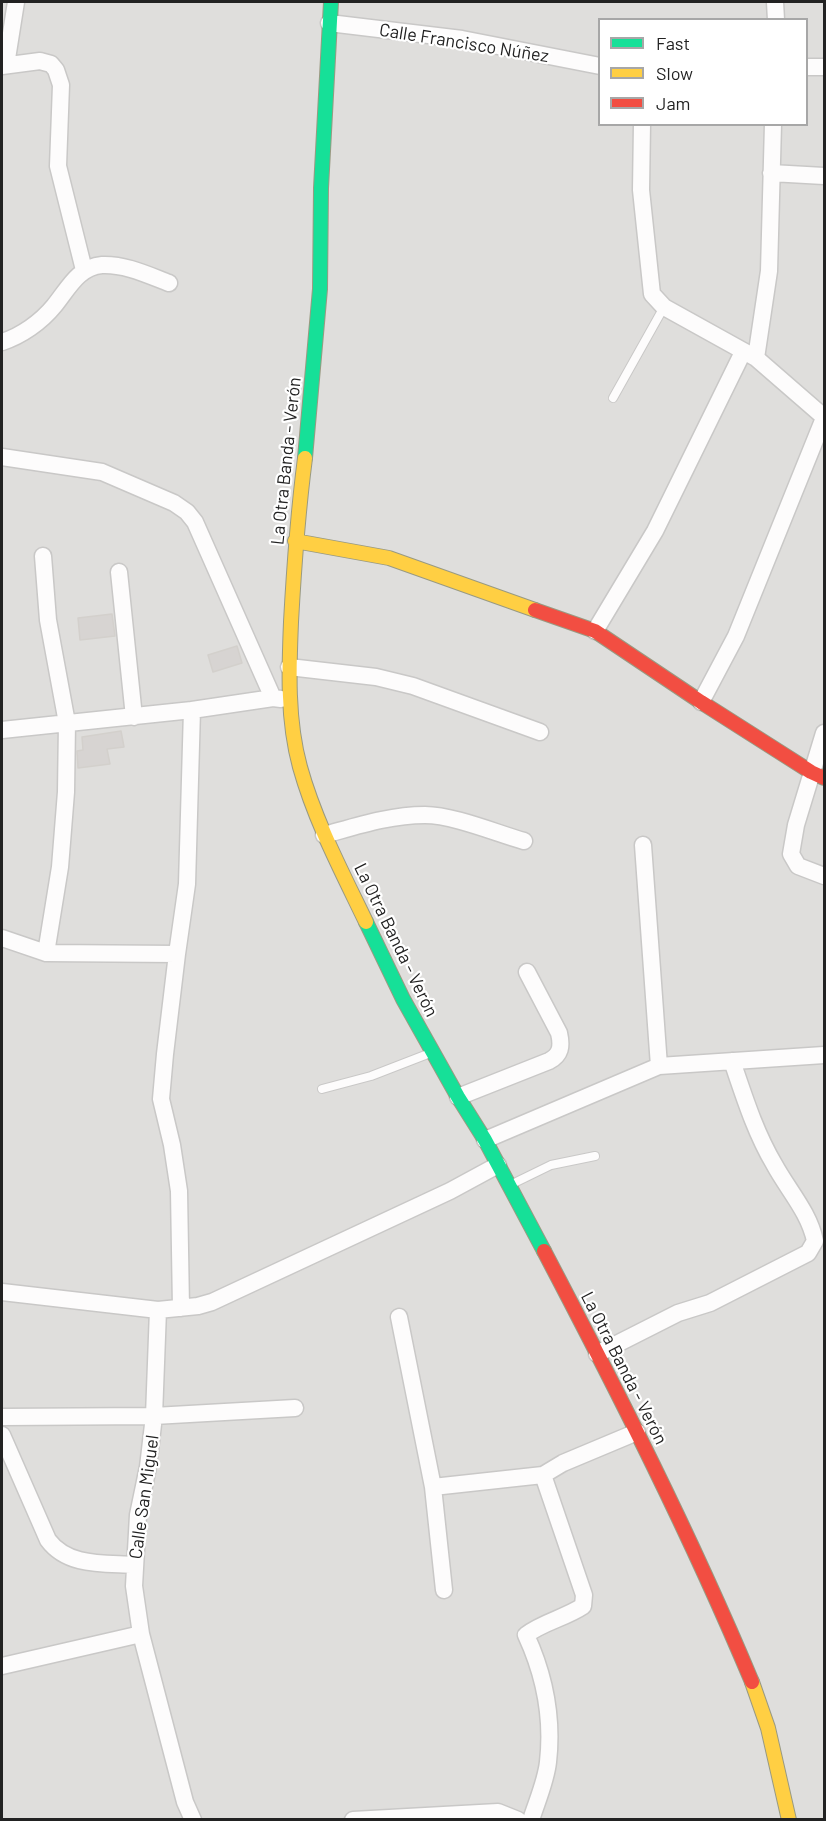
<!DOCTYPE html>
<html>
<head>
<meta charset="utf-8">
<style>
	body { margin:0 }
	#map { position:relative; width:826px; height:1821px; overflow:hidden; background:#f0eeeb; font-family:Barlow,sans-serif }
	canvas { display:block }
	.frame { position:absolute; inset:0; border:3px solid #222; pointer-events:none }
	.legend { position:absolute; left:598px; top:18px; width:210px; height:108px; box-sizing:border-box; background:#fff; border:2px solid #a7a7a7; margin:0; padding:8px 10px; list-style:none; font-size:18px; color:#222 }
	.legend li { display:flex; align-items:center; gap:12px; height:30px }
	.legend b { width:30px; border:2px solid #a7a7a7 }
</style>
</head>
<body>
<div id="map">
<canvas width="826" height="1821"></canvas>
<div class="frame"></div>
<ul class="legend">
<li><b style="height:8px;background:#16e098"></b>Fast</li>
<li><b style="height:8px;background:#ffcf43"></b>Slow</li>
<li><b style="height:8px;background:#f24e42"></b>Jam</li>
</ul>
</div>
<script>
const context = document.querySelector('canvas').getContext('2d');
context.lineJoin = 'round';
function fillPath(path, color) { context.fillStyle = color; context.fill(path, 'evenodd'); }
function trace(path, color, width, dash) { context.strokeStyle = color; context.lineWidth = width; context.lineCap = dash ? 'butt' : 'round'; context.setLineDash(dash || []); context.stroke(path); }
function drawText(font, color, halo, rows, align = 'center') {
  context.font = font + ' Barlow,sans-serif'; context.lineWidth = 4.5; context.setLineDash([]); context.textBaseline = 'middle'; context.strokeStyle = halo; context.fillStyle = color; for (const [text, x, y, turn = 0] of rows) {
    context.save(); context.translate(x, y); context.rotate((+turn || 0) * Math.PI / 180); context.textAlign = isNaN(turn) ? turn : align; if (halo) context.strokeText(text, 0, 0); context.fillText(text, 0, 0); context.restore();
  }
}
fillPath(new Path2D(`
	M2,2H824V1819H2ZM600,20H806V124H600Z`), '#dfdedc');
const building = new Path2D(`
	M112,614L115,636L80,640L78,618Z
	M237,646L242,663L213,672L208,655Z
	M121,731L124,747L107,749L110,764L78,768L77,751L83,750L82,737Z`);
fillPath(building, '#d7d4d2');
trace(building, '#d3d0cc', 1.5);
const lane = new Path2D(`
	M613,398L664,307
	M322,1089L371,1076L433,1052
	M510,1185L551,1165L595,1156`);
const street = new Path2D(`
	M775,2L776,20
	M329,23L462,39L600,66
	M6,65L16,2
	M2,66L40,61L51,64L56,70L61,85L58,166L84,270
	M806,67H824
	M642,124L641,190L652,294L664,307L756,358L824,417
	M771,173L824,176
	M2,342C21,336 41,322 54,306C68,289 78,267 102,265C125,264 148,275 169,283
	M756,358L769,271L773,124
	M2,457L102,472L174,503L187,512L195,522L273,698L281,699
	M43,556L48,620L67,723L66,792L60,867L46,953
	M119,572L134,717
	M595,631L655,531L743,352
	M289,667L376,677L413,686L540,732
	M701,702L736,636L824,418
	M2,730L192,710
	M824,733L796,825L791,854L798,866L824,876
	M324,835C357,826 390,815 425,815C453,815 496,833 524,841
	M643,845L659,1066
	M2,938L46,953L177,954L187,884L192,710L273,698
	M177,954L165,1054L161,1099L172,1145L179,1191L181,1308
	M458,1097L549,1061C561,1055 562,1046 559,1033L527,972
	M485,1140L659,1066L824,1055
	M2,1292L158,1310L198,1306L212,1302L450,1191L498,1165
	M158,1310L154,1416L148,1467L138,1515L134,1586L141,1634L185,1802L193,1820
	M399,1317L433,1487L444,1590
	M597,1354L678,1313L710,1303L808,1253L815,1241C809,1212 788,1190 774,1164C755,1132 744,1096 732,1061
	M2,1417L154,1416L295,1408
	M2,1435L48,1540C68,1567 104,1563 134,1565
	M433,1487L543,1475L563,1463L637,1432
	M2,1666L141,1634
	M353,1820L498,1812L518,1820
	M531,1820C537,1801 546,1781 548,1762C553,1718 544,1674 526,1635C543,1622 565,1618 583,1606L584,1595L543,1475`);
const fast = new Path2D(`
	M305,458L320,289L321,188L331,2
	M366,922L403,999L458,1097L485,1140L544,1251`);
const slow = new Path2D(`
	M305,458C298,512 294,567 291,622C289,669 287,720 300,767C315,821 342,872 366,922
	M295,541L389,558L535,610
	M752,1682L768,1728L789,1820`);
const jam = new Path2D(`
	M535,610L595,631L701,702L811,772L824,778
	M544,1251C618,1392 690,1534 752,1682`);
trace(lane, '#c9c8c7', 10);
trace(street, '#c9c8c7', 19);
trace(fast, '#999a82', 16);
trace(slow, '#999a82', 16);
trace(jam, '#999a82', 16);
trace(lane, '#fdfcfc', 8);
trace(street, '#fdfcfc', 16);
trace(fast, '#16e098', 14);
trace(slow, '#ffcf43', 14);
trace(jam, '#f24e42', 14);
drawText('18px', '#222', '#fff', [
	["Calle Francisco Núñez",464,43,9],
	["La Otra Banda - Verón",286,461,-84],
	["La Otra Banda - Verón",396,940,64],
	["La Otra Banda - Verón",624,1368,63],
	["Calle San Miguel",144,1497,-82]
]);
</script>
</body>
</html>
